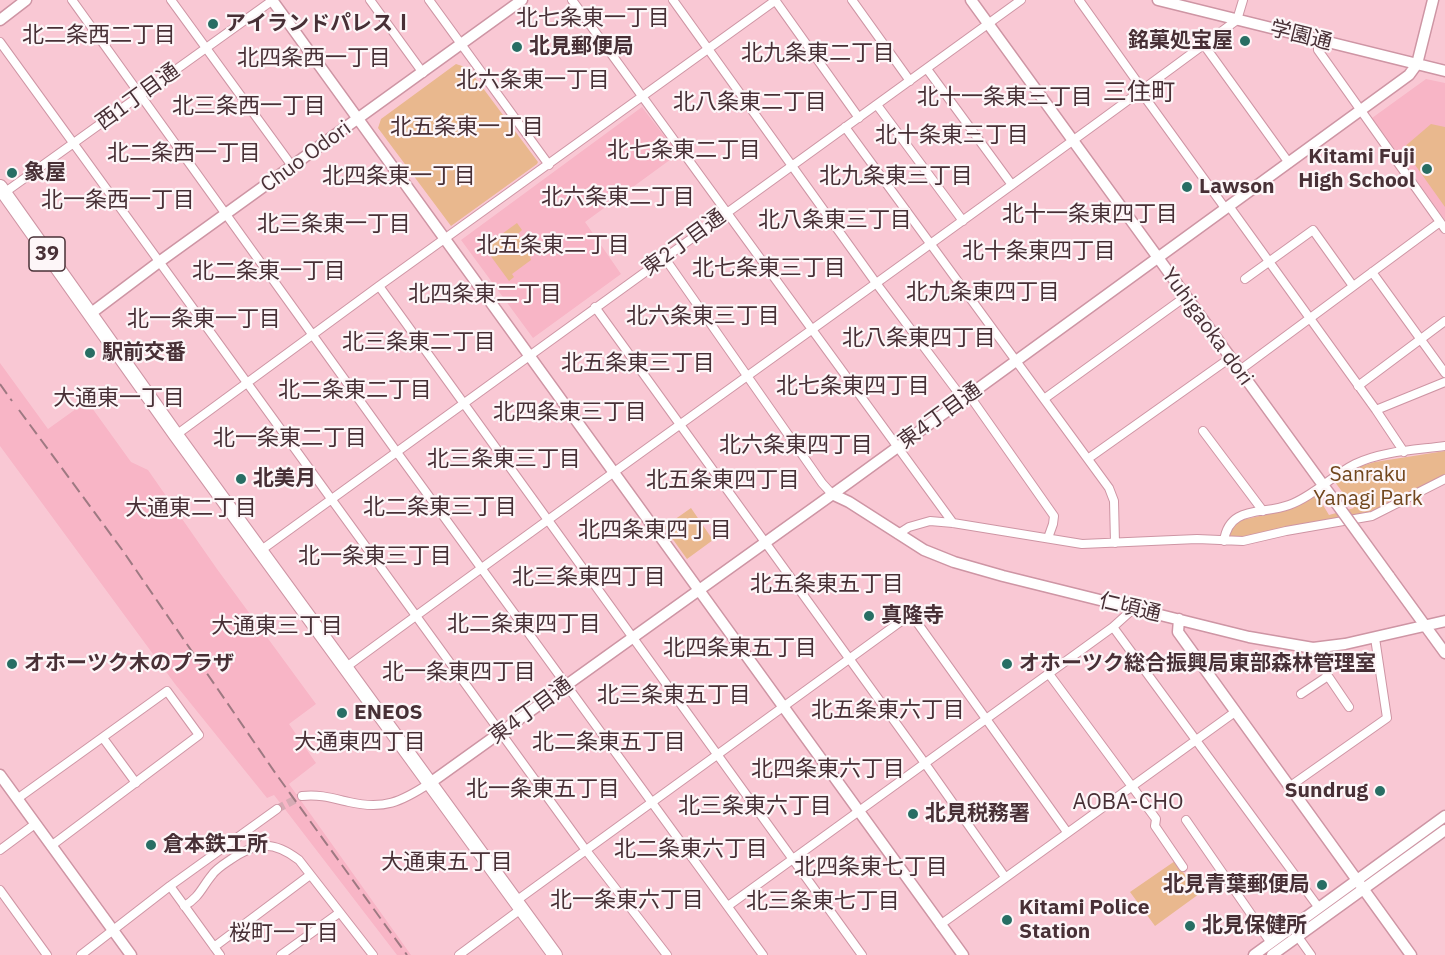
<!DOCTYPE html>
<html>
<head>
<meta charset="utf-8">
<style>
	body { margin:0 }
	canvas { display:block; background:#f9c8d4 }
</style>
</head>
<body>
<canvas width="1445" height="955"></canvas>
<script>
const context = document.querySelector('canvas').getContext('2d');
context.lineJoin = 'round';
function fillPath(path, color) { context.fillStyle = color; context.fill(path, 'evenodd'); }
function trace(path, color, width, dash) { context.strokeStyle = color; context.lineWidth = width; context.lineCap = dash ? 'butt' : 'round'; context.setLineDash(dash || []); context.stroke(path); }
function drawText(font, color, halo, rows, align = 'center') {
  context.font = font + ' "IBM Plex Sans","Noto Sans JP",sans-serif'; context.lineWidth = 4.5; context.setLineDash([]); context.textBaseline = 'middle'; context.strokeStyle = halo; context.fillStyle = color; for (const [text, x, y, turn = 0] of rows) {
    context.save(); context.translate(x, y); context.rotate((+turn || 0) * Math.PI / 180); context.textAlign = isNaN(turn) ? turn : align; if (halo) context.strokeText(text, 0, 0); context.fillText(text, 0, 0); context.restore();
  }
}
fillPath(new Path2D(`
	M1426,79L1445,83V220L1372,118Z
	M642,107L678,154L585,222L621,274L533,338L461,240Z
	M0,363L48,429L87,401L131,462L148,470L217,569L316,704L289,724L316,763L289,784L411,955H397L274,795L267,798L175,684L0,446Z`), '#f8b5c6');
fillPath(new Path2D(`
	M456,64L468,68L538,162L537,164L451,226L378,128L381,119Z
	M1431,124L1445,127V207L1403,148Z
	M517,223L522,230L518,234L533,255L530,257L531,260L512,274L514,277L509,281L484,247Z
	M1445,451V475L1369,512L1235,538H1230L1229,533L1235,523L1242,520L1290,509L1317,495L1329,515L1354,508L1335,482L1355,468L1375,462Z
	M691,508L713,540L687,559L664,527Z
	M1175,861L1199,894L1155,926L1130,892Z`), '#e9b88e');
trace(new Path2D(`
	M277,809L302,796`), '#d6aab4', 8, [8, 4]);
const minor = new Path2D(`
	M72,0L396,451L763,955
	M171,0L292,166
	M370,0L423,73
	M429,0L549,165
	M572,0L953,523
	M673,0L876,283L963,399
	M775,0L859,118
	M852,0L910,81
	M1079,0L1143,90
	M1318,40V50L1445,229
	M0,42L585,849L667,955
	M1204,45L1289,163
	M927,69L1012,185
	M1141,92L1225,208
	M877,105L963,221
	M845,127L1109,488L1114,501L1115,543
	M4,193L273,0
	M1229,206L1376,410L1404,452
	M664,257L822,483L832,494
	M1372,272L1445,373
	M1245,279L1313,230L1353,286
	M379,286L862,955
	M595,307L924,762L1005,877
	M1240,370L1440,222
	M1358,386L1445,321
	M969,395L1054,516L1053,524L1048,538
	M1044,399L1185,297
	M1376,410L1445,382
	M1203,431L1263,511
	M176,435L379,286L776,0
	M1089,458L1230,358
	M898,534L909,527L930,521L953,523L1082,544L1197,539L1243,541L1286,531L1372,516L1445,479
	M1224,541C1229,505 1262,515 1289,505C1312,497 1333,475 1355,464C1382,451 1416,450 1445,446
	M260,551L1021,0
	M1113,627L1319,908
	M1313,648L1328,676L1349,707
	M345,668C641,450 942,239 1237,20L1243,0
	M1049,674L1156,819L1155,826L1183,867
	M1301,694L1328,676
	M103,738L136,783
	M1289,787L1387,718L1375,638
	M302,796C319,794 332,798 349,802C384,810 401,802 430,783
	M17,799L167,691L199,735L51,846
	M1186,820L1271,943
	M0,850L35,824
	M170,886L220,955
	M0,890L47,955
	M516,901L911,614L1067,832
	M184,906C199,898 202,887 212,875C216,869 224,864 230,860C256,842 273,840 299,860L373,955
	M728,906L1113,627L1133,609
	M940,925L1235,712
	M1296,934L1311,955
	M214,947L310,875
	M81,955L170,886L277,809
	M281,955L339,913
	M459,955L521,909`);
const tertiary = new Path2D(`
	M272,0L963,955
	M971,0L1331,496
	M1158,0L1445,71
	M0,20L26,0
	M90,314L159,262L522,0
	M832,494L849,502L924,550L954,562L1003,576L1249,637L1313,648L1345,644L1445,621
	M1389,576L1445,653
	M1179,619L1178,632L1411,955
	M0,775L131,955
	M430,783L851,481L1409,75L1417,64L1433,0
	M1254,955L1445,816
	M1272,955L1445,830`);
const trunk = new Path2D(`
	M0,187L176,435L555,955`);
trace(minor, '#ce95a4', 10);
trace(tertiary, '#ce95a4', 13);
trace(trunk, '#ce95a4', 16);
trace(minor, '#fff', 8);
trace(tertiary, '#fff', 10);
trace(trunk, '#fff', 14);
trace(new Path2D(`
	M0,384L12,401
	M19,410L123,551L276,774L407,955`), '#9e7982', 2, [12, 6]);
const tertiaryBridge = new Path2D(`
	M1331,496L1389,576`);
trace(tertiaryBridge, '#ce95a4', 13, []);
trace(tertiaryBridge, '#fff', 10);
for (const [x, y, r, color] of [
	[213,24,6,"#286e64"],
	[1245,41,6,"#286e64"],
	[517,47,6,"#286e64"],
	[1427,169,6,"#286e64"],
	[12,173,6,"#286e64"],
	[1187,187,6,"#286e64"],
	[90,353,6,"#286e64"],
	[241,479,6,"#286e64"],
	[869,616,6,"#286e64"],
	[12,664,6,"#286e64"],
	[1007,664,6,"#286e64"],
	[342,713,6,"#286e64"],
	[1380,791,6,"#286e64"],
	[913,814,6,"#286e64"],
	[151,845,6,"#286e64"],
	[1322,885,6,"#286e64"],
	[1007,920,6,"#286e64"],
	[1190,926,6,"#286e64"]
]) { const dot = new Path2D(); dot.arc(x, y, r, 0, 2 * Math.PI); context.fillStyle = color; context.fill(dot); trace(dot, '#fdf6f8', 2); }
for (const [x, y, w] of [
	[47,254,36]
]) { const box = new Path2D(); box.roundRect(x - w / 2, y - 17, w, 34, 4.5); context.fillStyle = '#fdf6f8'; context.fill(box); trace(box, '#483036', 1.5); }
drawText('bold 20px', '#483036', null, [
	["39",47,254]
]);
drawText('bold 21px', '#483036', '#fdf6f8', [
	["アイランドパレスⅠ",225,24],
	["銘菓処宝屋",1233,41,"right"],
	["北見郵便局",529,47],
	["Kitami Fuji",1415,157,"right"],
	["High School",1415,181,"right"],
	["象屋",24,173],
	["Lawson",1199,187],
	["駅前交番",102,353],
	["北美月",253,479],
	["真隆寺",881,616],
	["オホーツク木のプラザ",24,664],
	["オホーツク総合振興局東部森林管理室",1019,664],
	["ENEOS",354,713],
	["Sundrug",1368,791,"right"],
	["北見税務署",925,814],
	["倉本鉄工所",163,845],
	["北見青葉郵便局",1310,885,"right"],
	["Kitami Police",1019,908],
	["Station",1019,932],
	["北見保健所",1202,926]
], 'left');
drawText('21px', '#483036', '#fdf6f8', [
	["学園通",1301,36,14],
	["西1丁目通",138,97,-36],
	["Chuo Odori",306,157,-36],
	["東2丁目通",684,243,-36],
	["Yuhigaoka dori",1207,327,54],
	["東4丁目通",940,416,-36],
	["仁頃通",1130,608,13],
	["東4丁目通",531,711,-36]
]);
drawText('21px', '#71461d', '#fdf6f8', [
	["Sanraku",1368,475],
	["Yanagi Park",1368,499]
]);
drawText('22px', '#483036', '#fdf6f8', [
	["北七条東一丁目",593,19],
	["北二条西二丁目",99,36],
	["北九条東二丁目",818,54],
	["北四条西一丁目",314,59],
	["北六条東一丁目",533,81],
	["北十一条東三丁目",1005,98],
	["北八条東二丁目",750,103],
	["北三条西一丁目",249,107],
	["北五条東一丁目",467,128],
	["北十条東三丁目",952,136],
	["北七条東二丁目",684,151],
	["北二条西一丁目",184,154],
	["北四条東一丁目",399,177],
	["北九条東三丁目",896,177],
	["北六条東二丁目",618,198],
	["北一条西一丁目",118,201],
	["北十一条東四丁目",1090,215],
	["北八条東三丁目",835,221],
	["北三条東一丁目",334,225],
	["北五条東二丁目",553,246],
	["北十条東四丁目",1039,252],
	["北七条東三丁目",769,269],
	["北二条東一丁目",269,272],
	["北九条東四丁目",983,293],
	["北四条東二丁目",485,295],
	["北六条東三丁目",703,317],
	["北一条東一丁目",204,320],
	["北八条東四丁目",919,339],
	["北三条東二丁目",419,343],
	["北五条東三丁目",638,364],
	["北七条東四丁目",853,387],
	["北二条東二丁目",355,391],
	["大通東一丁目",119,399],
	["北四条東三丁目",570,413],
	["北一条東二丁目",290,439],
	["北六条東四丁目",796,446],
	["北三条東三丁目",504,460],
	["北五条東四丁目",723,481],
	["北二条東三丁目",440,508],
	["大通東二丁目",191,509],
	["北四条東四丁目",655,531],
	["北一条東三丁目",375,557],
	["北三条東四丁目",589,578],
	["北五条東五丁目",827,585],
	["北二条東四丁目",524,625],
	["大通東三丁目",277,627],
	["北四条東五丁目",740,649],
	["北一条東四丁目",459,673],
	["北三条東五丁目",674,696],
	["北五条東六丁目",888,711],
	["大通東四丁目",360,743],
	["北二条東五丁目",609,743],
	["北四条東六丁目",828,770],
	["北一条東五丁目",543,790],
	["AOBA-CHO",1128,803],
	["北三条東六丁目",755,807],
	["北二条東六丁目",691,850],
	["大通東五丁目",447,863],
	["北四条東七丁目",871,868],
	["北一条東六丁目",627,901],
	["北三条東七丁目",823,902],
	["桜町一丁目",284,934]
]);
drawText('24px', '#483036', '#fdf6f8', [
	["三住町",1139,93]
]);
</script>
</body>
</html>
